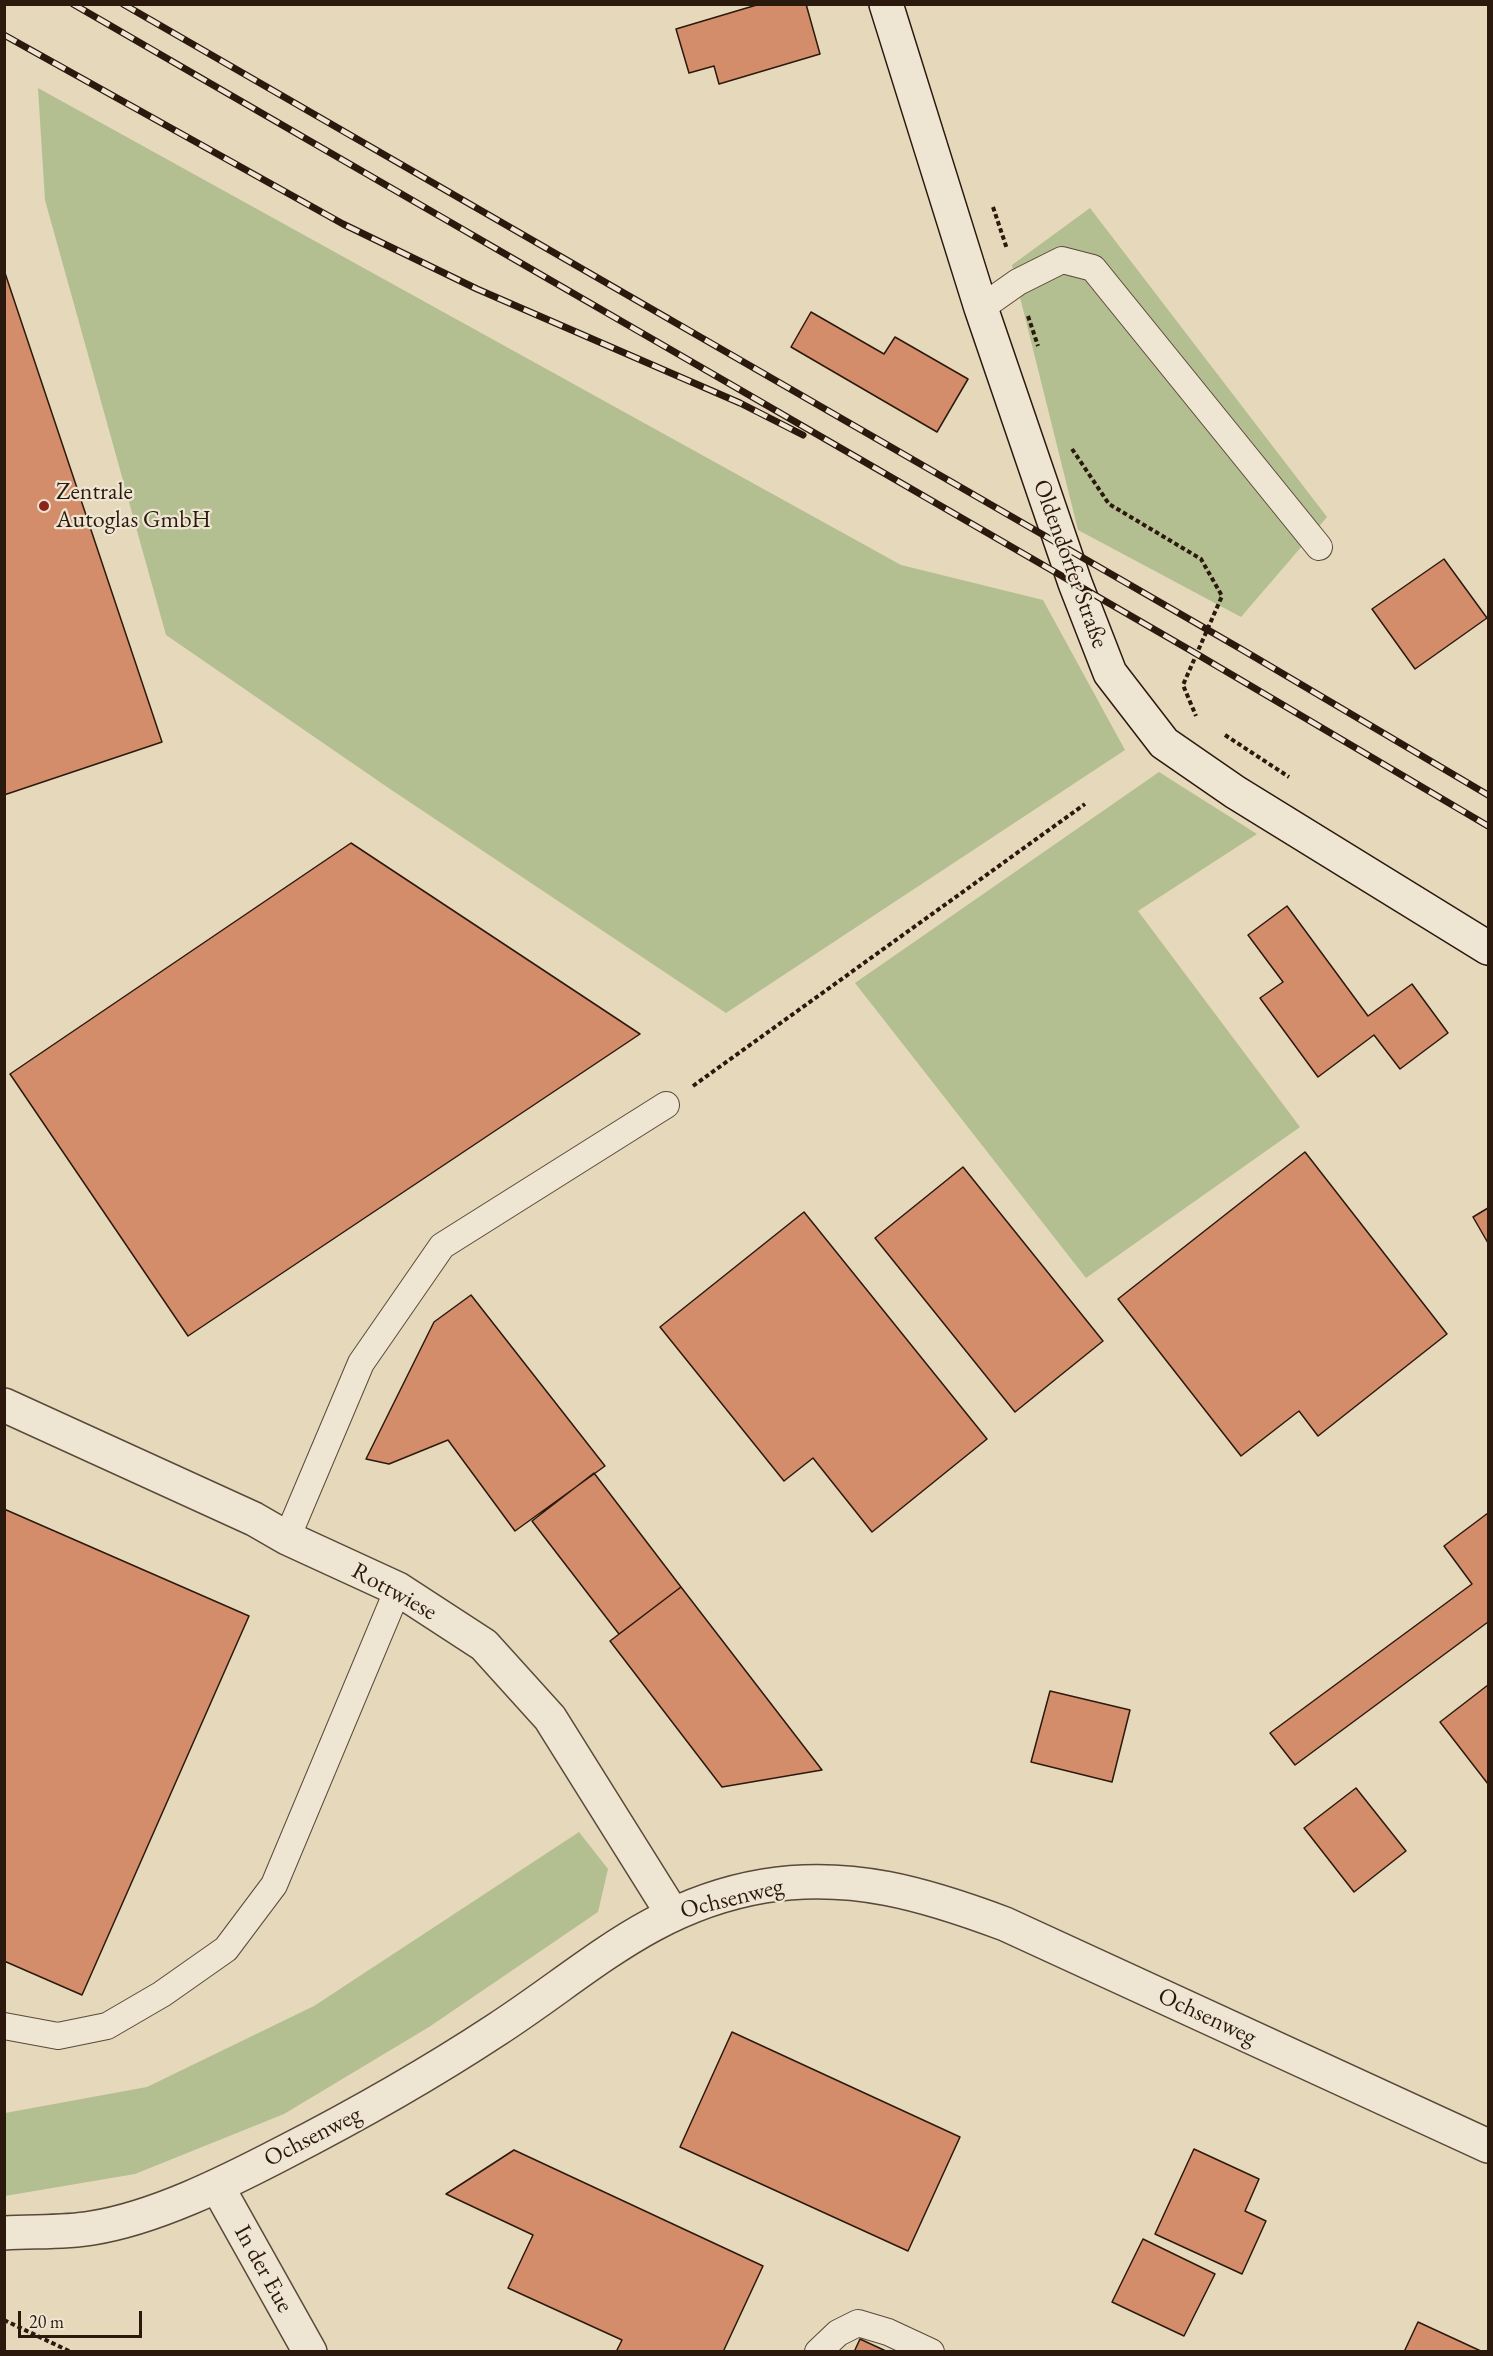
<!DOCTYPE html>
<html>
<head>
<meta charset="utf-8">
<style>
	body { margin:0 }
	#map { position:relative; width:1493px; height:2356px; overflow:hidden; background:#e5d8bb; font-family:"EB Garamond",serif }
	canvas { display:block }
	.frame { position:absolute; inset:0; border:6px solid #2c190d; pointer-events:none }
	.scale { position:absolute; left:18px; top:2311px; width:124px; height:27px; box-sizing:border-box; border:3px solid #2c190d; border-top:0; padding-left:8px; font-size:18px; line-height:21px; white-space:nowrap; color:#2c190d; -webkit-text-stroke:4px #eee6d3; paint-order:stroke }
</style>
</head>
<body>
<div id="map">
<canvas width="1493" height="2356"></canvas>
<div class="frame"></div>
<div class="scale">20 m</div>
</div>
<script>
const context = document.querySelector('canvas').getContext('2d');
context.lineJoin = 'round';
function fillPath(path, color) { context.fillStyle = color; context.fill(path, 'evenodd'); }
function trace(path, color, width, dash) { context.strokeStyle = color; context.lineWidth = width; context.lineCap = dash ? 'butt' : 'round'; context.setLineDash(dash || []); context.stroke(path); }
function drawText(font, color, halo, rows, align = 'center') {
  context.font = font + ' "EB Garamond",serif'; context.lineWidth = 4.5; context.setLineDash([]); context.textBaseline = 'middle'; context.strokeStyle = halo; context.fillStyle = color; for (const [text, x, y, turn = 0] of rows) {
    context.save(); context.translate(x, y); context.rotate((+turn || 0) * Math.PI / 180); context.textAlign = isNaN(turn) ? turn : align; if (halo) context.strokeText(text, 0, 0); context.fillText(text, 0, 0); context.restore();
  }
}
fillPath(new Path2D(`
	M38,88L901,565L1043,600L1125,750L726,1013L390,789L166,635L45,200Z
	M1090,208L1327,517L1241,617L1078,530L1012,265Z
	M1159,772L1257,834L1138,911L1300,1127L1086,1278L855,983Z
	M579,1832L608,1869L598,1912L429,2027L284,2114L135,2174L5,2196V2113L147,2087L314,2006Z`), '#b4bf91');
const building = new Path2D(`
	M760,4H806L820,54L719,84L714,66L689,73L676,29Z
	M4,270L162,742L4,795Z
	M811,312L884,354L895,337L968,379L937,432L791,347Z
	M1444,559L1487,618L1415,669L1372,609Z
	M351,843L640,1034L188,1336L10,1074Z
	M1287,906L1368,1016L1412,984L1448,1033L1400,1069L1374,1035L1318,1077L1260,998L1283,982L1248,935Z
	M1305,1152L1447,1334L1318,1436L1299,1411L1241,1456L1118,1299Z
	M963,1167L1103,1341L1015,1412L875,1238Z
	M1488,1208V1243L1473,1217Z
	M804,1212L987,1439L872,1532L813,1458L784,1481L660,1327Z
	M471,1295L605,1466L515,1531L448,1440L389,1464L366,1459L434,1322Z
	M594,1473L681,1587L619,1634L532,1521Z
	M4,1509L249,1616L82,1995L4,1961Z
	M1488,1513V1622L1295,1765L1270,1733L1472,1584L1444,1546Z
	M681,1587L822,1770L722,1787L610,1641Z
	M1488,1685V1784L1440,1722Z
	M1050,1691L1130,1710L1112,1782L1031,1762Z
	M1356,1788L1406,1851L1354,1892L1304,1828Z
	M732,2032L960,2137L908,2251L680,2147Z
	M1194,2149L1259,2179L1245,2211L1266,2221L1242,2274L1155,2234Z
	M514,2150L763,2266L723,2352H616L622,2340L508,2288L533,2235L446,2194Z
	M1143,2239L1215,2274L1184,2336L1112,2302Z
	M1418,2322L1483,2352H1404Z
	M860,2339L888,2352H854Z`);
fillPath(building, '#d48d6a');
trace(building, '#2c190d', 1.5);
const lane = new Path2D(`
	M981,308L1018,282L1062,260L1093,268L1319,547
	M287,1538L361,1363L442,1246L666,1105
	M4,2026L58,2036L107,2026L162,1994L226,1949L274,1885L398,1589
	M818,2352L838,2333L858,2323L888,2332L931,2352`);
const street = new Path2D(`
	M4,1405L254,1519L287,1538L398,1589L484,1645L550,1718L672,1913
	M217,2186L310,2352
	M4,2233C33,2231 64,2233 92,2228C155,2218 225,2183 281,2154C355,2116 426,2076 496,2030C587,1971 651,1905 764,1886C851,1872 925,1894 1005,1924L1488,2146`);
const secondary = new Path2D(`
	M886,4L981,308L1075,583L1110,673L1164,743L1235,792L1488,948`);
trace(lane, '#5a4938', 28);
trace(street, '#5a4938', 36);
trace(secondary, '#2c190d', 36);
trace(new Path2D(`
	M993,207L1007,249
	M1028,316L1038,346
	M1072,449L1109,504L1201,559L1222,596L1183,685L1196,716
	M1225,735L1289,777
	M693,1086L1085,804
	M4,2320L71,2352`), '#2c190d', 4, [4.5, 3]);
trace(lane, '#eee6d3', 26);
trace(street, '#eee6d3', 33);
trace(secondary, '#eee6d3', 33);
const rail = new Path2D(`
	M73,4L1195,653L1488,826
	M123,4L1241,649L1488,795
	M4,35L343,224L477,289L740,403L803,435`);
trace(rail, '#2c190d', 7);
trace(rail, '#eee6d3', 4.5, [14]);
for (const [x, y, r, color] of [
	[44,506,6,"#8f2418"]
]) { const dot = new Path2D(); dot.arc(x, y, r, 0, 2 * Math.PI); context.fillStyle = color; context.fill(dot); trace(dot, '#eee6d3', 2); }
drawText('24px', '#2c190d', '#eee6d3', [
	["Zentrale",56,492],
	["Autoglas GmbH",56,520]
], 'left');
drawText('24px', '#2c190d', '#eee6d3', [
	["Oldendorfer Straße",1070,564,70],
	["Rottwiese",394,1592,29],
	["Ochsenweg",732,1899,-14],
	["Ochsenweg",1207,2017,25],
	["Ochsenweg",313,2137,-27],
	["In der Eue",263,2269,61]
]);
</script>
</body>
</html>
